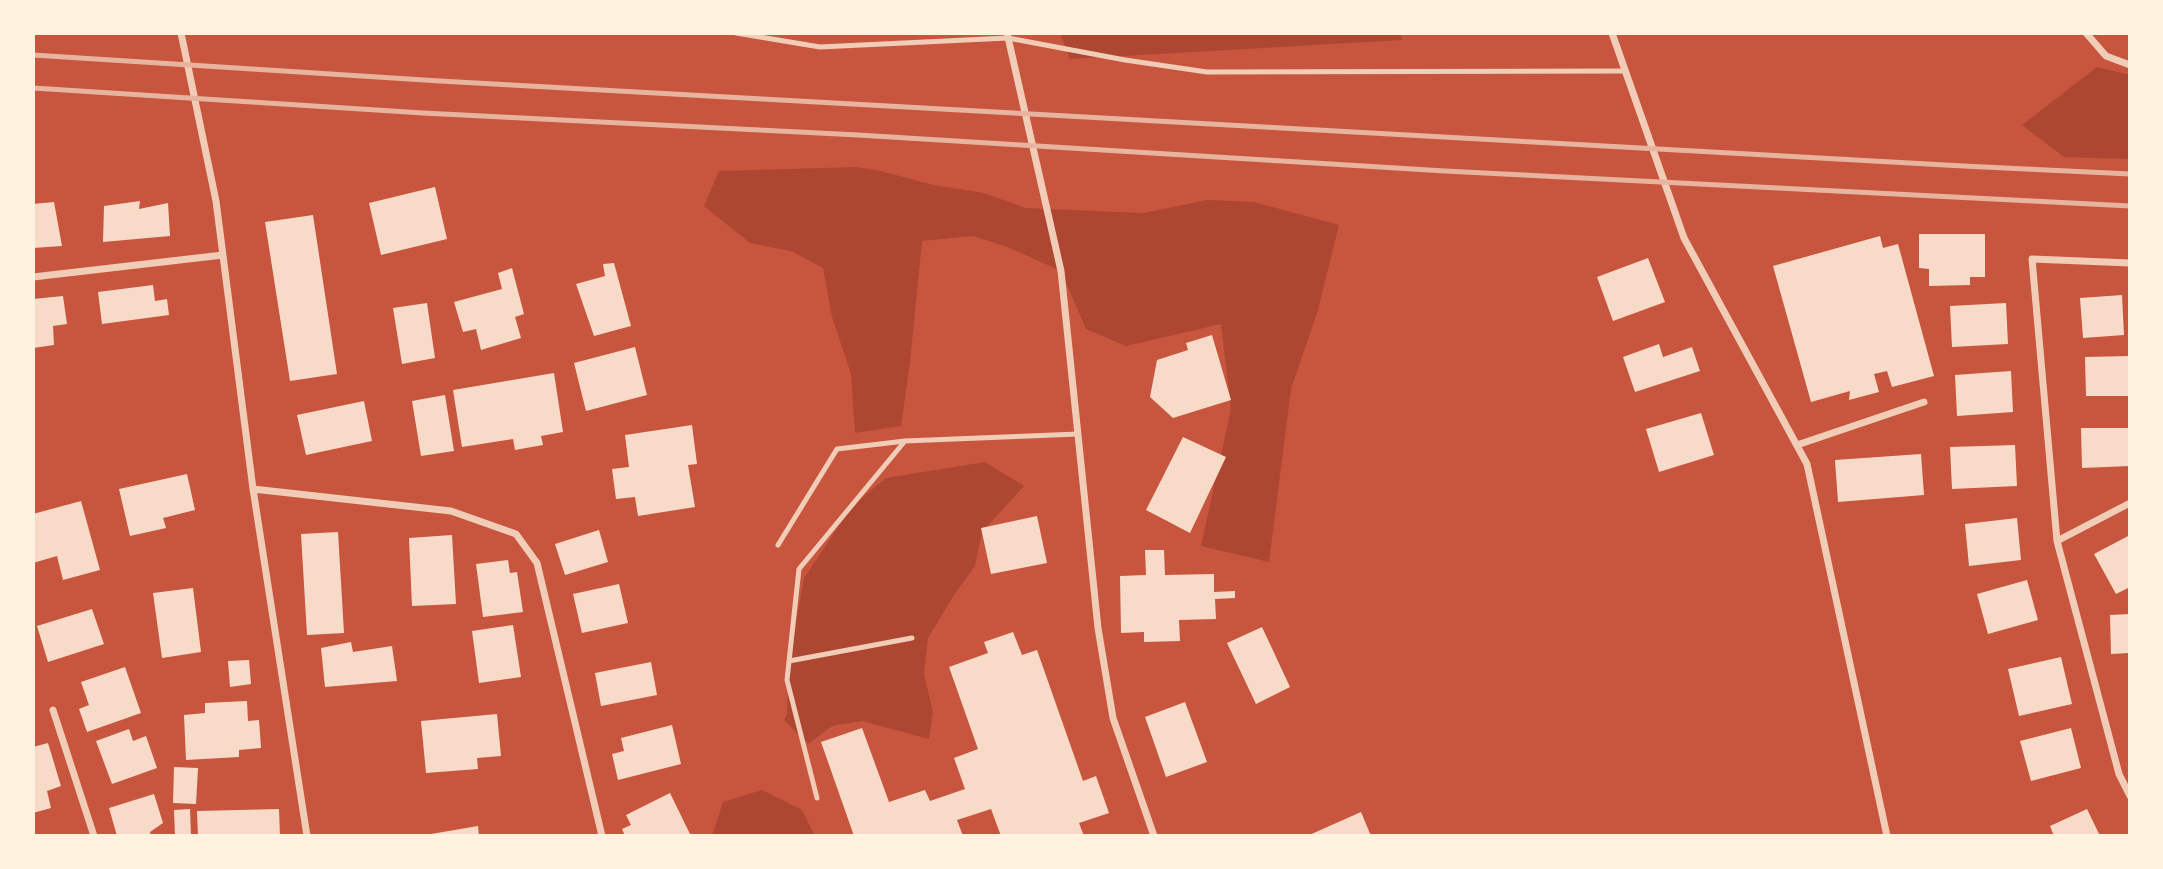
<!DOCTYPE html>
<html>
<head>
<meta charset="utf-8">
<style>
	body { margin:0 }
	#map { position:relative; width:2163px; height:869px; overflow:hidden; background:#c8553d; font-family:Poppins,sans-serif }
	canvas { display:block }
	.frame { position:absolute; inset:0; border:35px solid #fff3e0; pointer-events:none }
</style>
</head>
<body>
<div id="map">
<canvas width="2163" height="869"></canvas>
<div class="frame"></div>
</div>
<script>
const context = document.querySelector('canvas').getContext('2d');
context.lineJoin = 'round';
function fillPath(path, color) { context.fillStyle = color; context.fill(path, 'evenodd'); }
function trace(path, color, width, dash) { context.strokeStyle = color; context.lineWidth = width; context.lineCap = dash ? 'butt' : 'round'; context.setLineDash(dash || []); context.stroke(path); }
fillPath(new Path2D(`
	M1060,33H1400L1403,40L1070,59Z
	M2097,67L2130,75V159L2064,157L2022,125Z
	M857,167L881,171L933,185L984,193L1025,208L1144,213L1207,200L1254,202L1339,225L1318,310L1291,389L1269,562L1201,546L1231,409L1221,324L1126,346L1086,329L1061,271L1010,248L973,236L922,241L910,362L901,426L855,433L851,374L832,317L823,268L791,251L750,243L704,206L719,171Z
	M985,462L1024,486L982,532L975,566L954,595L928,638L924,674L933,712L929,739L862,721L832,726L808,744L784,720L787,714L789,661L804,578L852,506L886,478Z
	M762,790L802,810L815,836H712L723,802Z`), '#ae4732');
fillPath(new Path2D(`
	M435,187L447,239L381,255L369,203Z
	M140,201L139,209L168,203L170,236L103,242L104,206Z
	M54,202L62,246L33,248V204Z
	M313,215L337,374L290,381L265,222Z
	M1919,234H1985V277H1970V285L1929,286V269L1919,268Z
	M1880,236L1883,248L1898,244L1934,376L1892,387L1887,371L1874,374L1879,392L1849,400L1850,391L1811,402L1773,266Z
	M1648,258L1665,302L1613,321L1597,277Z
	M614,263L631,326L594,336L576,284L605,276L603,264Z
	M512,268L524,314L515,317L521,338L481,350L476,329L463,332L454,302L502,289L498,273Z
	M153,285L155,301L167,299L169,315L102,324L98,292Z
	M2122,295L2124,335L2083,338L2080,298Z
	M63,296L67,324L53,326L54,345L33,348V299Z
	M427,303L435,358L402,364L393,308Z
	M2006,303L2008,344L1952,347L1950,306Z
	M1212,335L1231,400L1173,418L1150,397L1157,360L1188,350L1186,343Z
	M1659,344L1663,357L1692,347L1700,371L1635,392L1623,357Z
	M635,347L647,395L586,411L574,363Z
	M2130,356V396H2086L2085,357Z
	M2011,371L2013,412L1957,416L1955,375Z
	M554,373L563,432L541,436L543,445L515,450L513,439L462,447L453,390Z
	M445,395L454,451L421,456L412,401Z
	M364,401L372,441L306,455L297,415Z
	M1701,413L1714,455L1659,472L1646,429Z
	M692,425L697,464L688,465L695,507L638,516L635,497L616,499L612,469L629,467L625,435Z
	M2081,428H2130V466L2082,468Z
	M1183,437L1226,457L1190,533L1146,510Z
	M2015,445L2017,486L1952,489L1950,447Z
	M1921,454L1924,495L1838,502L1835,460Z
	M187,474L195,510L163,518L166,528L130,536L119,489Z
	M81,501L100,570L63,580L57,556L33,563V514Z
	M1037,516L1047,563L991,574L981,528Z
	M2017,518L2021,560L1969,566L1965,524Z
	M599,530L608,562L565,575L555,544Z
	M338,532L344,633L307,635L301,534Z
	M452,535L456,604L412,606L409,538Z
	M2130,535V587L2116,594L2094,554Z
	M1145,550H1164L1165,575L1214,574V592L1235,591V598L1215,599L1216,619L1179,620L1180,641L1144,642V632L1121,633L1120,576L1146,575Z
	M508,560L510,573L517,572L523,612L483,617L476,564Z
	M2027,580L2038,620L1988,634L1977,594Z
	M619,584L628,623L582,633L573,594Z
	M193,588L201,652L162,658L153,593Z
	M92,609L104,644L48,662L37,626Z
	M2130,614V653L2111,654L2110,615Z
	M513,625L521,677L479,683L472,631Z
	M1262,627L1290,687L1256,704L1227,643Z
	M1013,632L1022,655L1037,650L1083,781L1096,776L1109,813L1079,823L1084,836H1001L991,809L957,820L963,836H854L821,742L862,728L889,802L925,790L930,801L965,789L954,758L978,749L949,667L988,653L984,642Z
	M351,642L353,652L392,646L397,681L325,687L321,648Z
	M2061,657L2072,704L2019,716L2008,669Z
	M249,660L251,684L230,687L228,661Z
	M651,662L657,695L601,706L595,673Z
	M125,667L141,713L87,732L79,709L89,705L81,682Z
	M247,701L248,721L259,720L261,748L239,750V757L186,760L184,715L205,713V703Z
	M1185,702L1207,762L1166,777L1145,717Z
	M497,714L501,756L477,758L478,769L426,773L421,721Z
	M672,725L681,764L618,780L612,754L624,751L621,738Z
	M2071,728L2081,768L2031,781L2020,741Z
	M129,729L133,741L146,736L157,768L112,784L96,741Z
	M48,743L61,786L47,791L51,808L33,813V747Z
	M174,767L198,768L196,804L173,803Z
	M670,793L690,834L625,836L622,829L631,825L626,815Z
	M154,794L163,823L150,832L151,836H117L109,808Z
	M190,809L191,836H175L174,810Z
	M279,809L280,836H198L197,811Z
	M2087,809L2100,836H2054L2050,826Z
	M1361,812L1371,836H1307Z
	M478,826L479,836H431V834Z`), '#f7dbc8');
trace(new Path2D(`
	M736,33L820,47L1008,38L1125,60L1207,72L1626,71
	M778,545L837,449L905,441L1078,434
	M789,661L912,638
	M817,798L787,680L799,569L905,441`), '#f1ccb7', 5);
trace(new Path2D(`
	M181,33L216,201L253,489L307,836
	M1007,33L1061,271L1098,628L1113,718L1154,836
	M1612,33L1684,238L1807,464L1887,836
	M2086,33L2106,56L2130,65
	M2130,263L2032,259L2057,541L2119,774L2130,796
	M33,277L223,255
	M1797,445L1924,402
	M253,489L451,511L516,534L537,563L602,836
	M2057,541L2130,503
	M53,710L94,836`), '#f1ccb7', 7);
trace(new Path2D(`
	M33,55L440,81L1963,166L2130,174
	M33,88L423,113L858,135L1445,171L2130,206`), '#e9b49f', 5);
</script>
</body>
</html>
